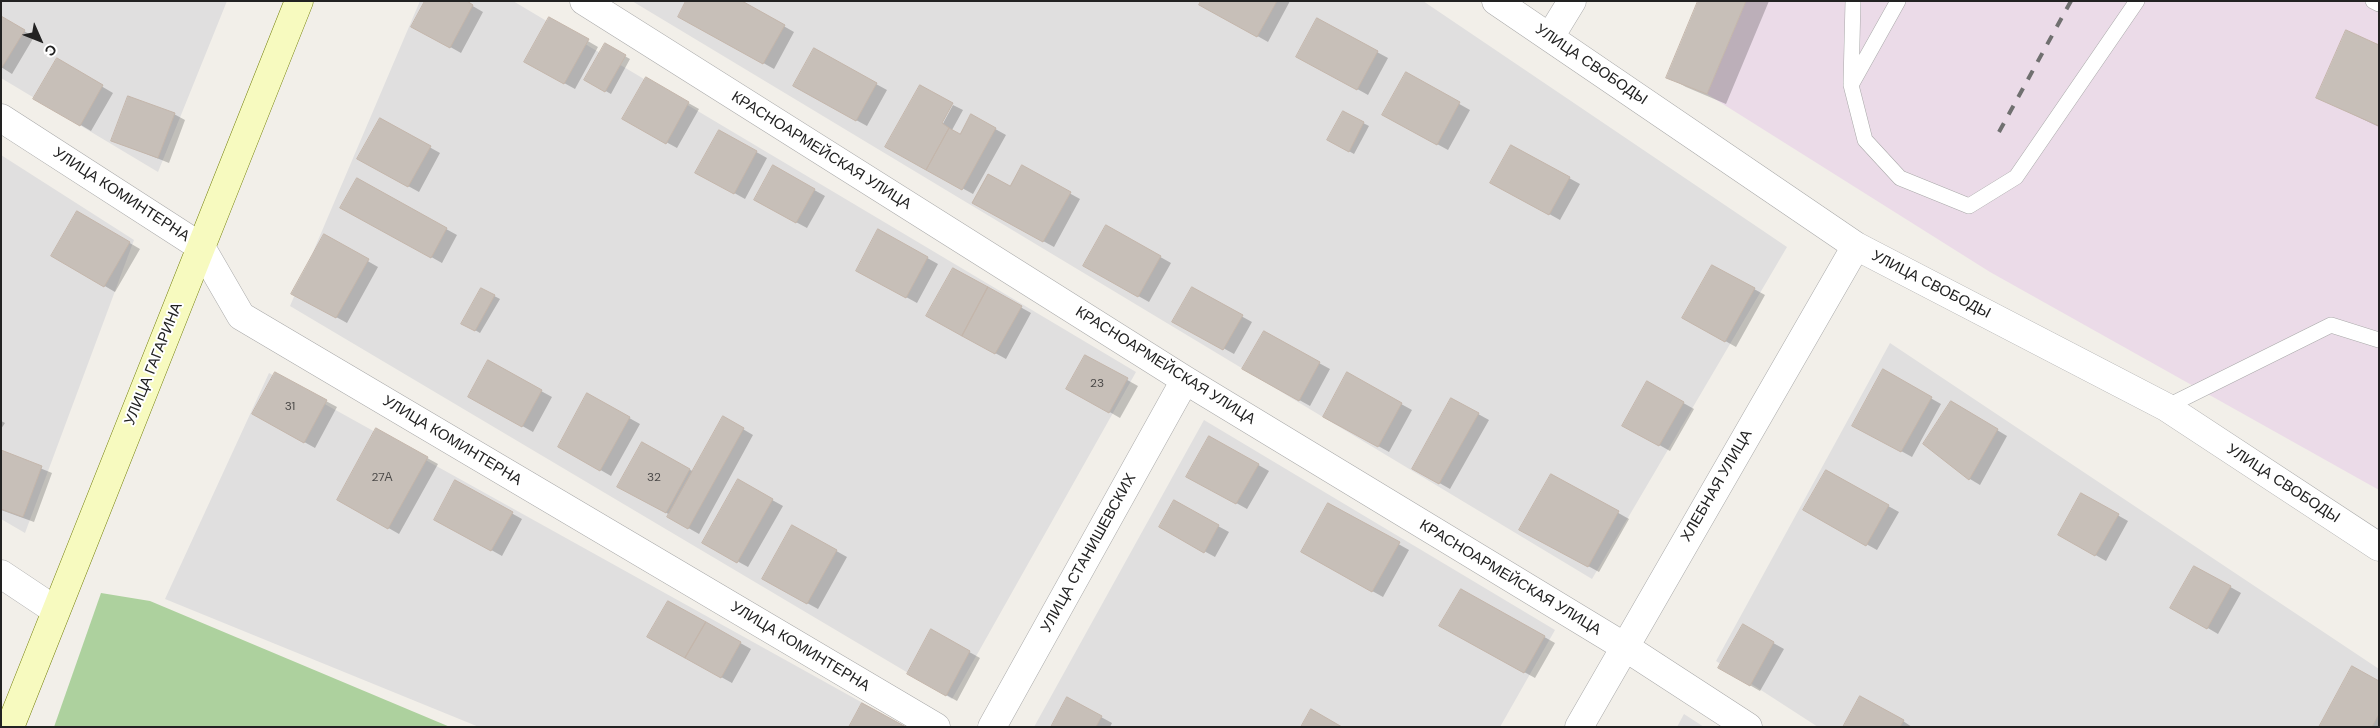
<!DOCTYPE html>
<html>
<head>
<meta charset="utf-8">
<style>
	body { margin:0 }
	#map { position:relative; width:2380px; height:728px; overflow:hidden; background:#f2efe9; font-family:"DM Sans",sans-serif }
	canvas { display:block }
	.frame { position:absolute; inset:0; border:2px solid #222; pointer-events:none }
	.north { position:absolute; left:15px; top:15px; width:50px; height:50px; -webkit-text-stroke:4px #fff; paint-order:stroke; rotate:134deg; font-size:14px; font-weight:700; line-height:20px; text-align:center; color:#222 }
	.north::after { content:''; display:block; margin:auto; width:18px; height:22px; background:#222; clip-path:polygon(50% 0,100% 100%,50% 72%,0 100%) }
</style>
</head>
<body>
<div id="map">
<canvas width="2380" height="728"></canvas>
<div class="frame"></div>
<div class="north">С</div>
</div>
<script>
const context = document.querySelector('canvas').getContext('2d');
context.lineJoin = 'round';
function fillPath(path, color) { context.fillStyle = color; context.fill(path, 'evenodd'); }
function trace(path, color, width, dash) { context.strokeStyle = color; context.lineWidth = width; context.lineCap = dash ? 'butt' : 'round'; context.setLineDash(dash || []); context.stroke(path); }
function drawText(font, color, halo, rows, align = 'center') {
  context.font = font + ' "DM Sans",sans-serif'; context.lineWidth = 4; context.setLineDash([]); context.textBaseline = 'middle'; context.strokeStyle = halo; context.fillStyle = color; for (const [text, x, y, turn = 0] of rows) {
    context.save(); context.translate(x, y); context.rotate((+turn || 0) * Math.PI / 180); context.textAlign = isNaN(turn) ? turn : align; if (halo) context.strokeText(text, 0, 0); context.fillText(text, 0, 0); context.restore();
  }
}
fillPath(new Path2D(`
	M1,1H227L158,172L1,78Z
	M420,1H513L1136,372L952,699L290,306Z
	M632,1H1423L1787,247L1592,579Z
	M1,155L134,240L25,533L1,519Z
	M1890,343L2379,669L2378,727H1818L1716,661Z
	M269,373L906,727H479L165,599Z
	M1204,420L1555,630L1500,727H1034Z
	M1684,714L1704,727H1677Z`), '#e0dfdf');
fillPath(new Path2D(`
	M1746,1H2379V490L1990,272L1707,94Z`), '#ebdbe8');
fillPath(new Path2D(`
	M101,593L150,601L450,727H54Z`), '#add19e');
fillPath(new Path2D(`
	M464,1L483,12L461,53L413,26Z
	M740,1L794,32L774,69L680,16Z
	M1203,1H1290L1268,42L1201,4Z
	M1699,1H1769L1726,104L1686,87L1668,77Z
	M1,17L34,37L12,74L1,67Z
	M550,19L598,47L575,89L526,62Z
	M1318,20L1388,58L1368,95L1298,56Z
	M605,45L630,59L611,94L586,80Z
	M2379,47V127L2317,97Z
	M814,50L887,90L867,126L794,86Z
	M57,60L113,93L91,131L35,98Z
	M1406,74L1470,110L1448,150L1384,115Z
	M646,79L699,109L677,148L624,119Z
	M953,105L963,110L952,130L961,136L972,116L1006,135L973,194L887,147L938,128L940,129Z
	M1344,113L1369,126L1354,154L1329,140Z
	M174,114L185,120L169,163L112,140Z
	M381,120L440,153L419,192L359,159Z
	M719,131L767,158L745,199L697,172Z
	M1511,146L1580,184L1560,220L1492,182Z
	M773,167L825,196L807,228L755,200Z
	M1022,167L1080,199L1054,247L974,203L1011,188Z
	M357,180L457,235L442,263L342,207Z
	M77,212L140,249L115,292L52,255Z
	M1107,227L1171,263L1149,302L1085,266Z
	M879,231L938,264L917,303L857,270Z
	M324,236L378,267L347,323L293,293Z
	M1712,266L1765,295L1736,347L1684,318Z
	M954,270L1031,313L1006,359L928,316Z
	M481,289L500,299L480,333L463,323Z
	M1192,289L1252,322L1234,354L1174,321Z
	M1264,333L1330,369L1310,406L1244,369Z
	M1086,357L1138,386L1120,418L1068,388Z
	M488,362L552,397L533,432L469,396Z
	M1883,371L1941,404L1912,457L1854,425Z
	M276,374L337,407L315,448L254,414Z
	M1347,374L1412,410L1389,452L1324,416Z
	M1648,383L1694,409L1670,451L1624,425Z
	M588,395L640,424L611,476L559,446Z
	M1451,399L1489,420L1450,489L1413,468Z
	M1952,403L2007,436L1980,485L1970,479Z
	M724,418L753,435L699,534L669,517L670,515L619,486L643,444L694,472Z
	M1,421L5,423L1,429Z
	M377,430L438,464L399,534L338,499Z
	M1209,437L1269,471L1247,509L1188,476Z
	M1,452L52,473L34,522L1,510Z
	M1827,472L1899,512L1877,550L1805,510Z
	M1551,475L1629,519L1599,572L1521,529Z
	M738,481L783,506L748,567L704,543Z
	M456,482L522,519L502,556L436,519Z
	M2082,495L2128,521L2106,561L2059,534Z
	M1174,502L1229,532L1215,557L1160,527Z
	M1329,505L1409,550L1383,597L1302,552Z
	M792,526L847,557L818,609L763,579Z
	M2195,567L2241,593L2218,634L2172,607Z
	M1461,590L1555,643L1535,678L1441,626Z
	M668,602L751,649L732,683L649,637Z
	M1743,626L1784,649L1760,691L1720,668Z
	M932,631L980,658L957,701L909,674Z
	M2379,682V727H2320Z
	M1068,699L1112,723L1110,727H1052Z
	M1903,721L1912,727H1845Z`), '#0003');
const building = new Path2D(`
	M425,1H467L473,5L450,48L411,27Z
	M686,1H742L785,25L763,64L678,17Z
	M1201,1H1277L1257,37L1199,5Z
	M1698,1H1746L1707,94L1666,78Z
	M1,16L25,30L1,69Z
	M549,17L589,39L564,84L524,62Z
	M1317,18L1378,51L1357,90L1296,57Z
	M2346,30L2379,45V126L2316,98Z
	M605,43L626,55L605,92L584,80Z
	M814,48L877,83L856,121L793,86Z
	M57,58L103,85L80,126L33,99Z
	M1406,72L1460,102L1437,145L1382,115Z
	M646,77L689,102L666,144L622,119Z
	M920,85L953,103L942,123L949,128L926,170L885,147Z
	M128,96L175,113L158,158L111,141Z
	M1343,111L1364,122L1349,152L1327,140Z
	M971,114L996,128L962,190L926,170L949,128L960,134Z
	M380,118L431,146L408,187L357,159Z
	M719,130L757,151L734,194L695,173Z
	M1511,145L1570,177L1549,215L1490,183Z
	M773,165L815,189L796,223L754,200Z
	M1022,165L1071,192L1043,242L972,203L988,174L1010,186Z
	M357,178L447,228L431,258L340,208Z
	M77,211L130,242L104,287L51,256Z
	M1106,225L1161,256L1138,297L1083,266Z
	M878,229L928,257L906,298L856,271Z
	M324,234L369,259L336,318L291,294Z
	M1712,265L1755,288L1725,342L1682,318Z
	M953,268L988,287L962,336L926,316Z
	M988,287L1022,306L995,354L962,336Z
	M1192,287L1243,315L1223,350L1172,322Z
	M481,288L495,295L475,331L461,324Z
	M1264,331L1320,362L1299,401L1242,369Z
	M1085,355L1128,378L1109,413L1066,389Z
	M488,360L542,390L522,427L468,397Z
	M1883,369L1932,397L1901,452L1852,426Z
	M275,372L327,400L304,443L252,414Z
	M1347,372L1402,403L1378,447L1323,417Z
	M1647,381L1684,402L1659,446L1622,426Z
	M587,393L630,417L600,471L558,447Z
	M1451,398L1479,413L1439,484L1412,469Z
	M1951,401L1998,429L1969,480L1923,444Z
	M723,416L744,428L688,529L667,517Z
	M376,428L428,457L388,529L337,500Z
	M1209,436L1259,464L1236,504L1186,477Z
	M642,442L690,469L666,513L617,487Z
	M1,450L42,466L23,517L1,509Z
	M1826,470L1889,505L1866,546L1803,510Z
	M1551,474L1619,511L1588,567L1519,530Z
	M738,479L773,499L737,563L702,543Z
	M455,480L513,512L491,551L434,520Z
	M2081,493L2119,514L2095,556L2058,535Z
	M1174,500L1219,525L1204,553L1159,527Z
	M1328,503L1400,542L1372,592L1301,552Z
	M792,525L837,550L807,604L762,579Z
	M2194,566L2231,586L2207,629L2170,608Z
	M1461,589L1545,636L1524,673L1439,626Z
	M668,601L706,622L685,658L647,637Z
	M706,622L741,642L721,678L685,658Z
	M1743,624L1774,642L1750,686L1718,668Z
	M931,629L970,651L946,696L907,674Z
	M2352,666L2379,681V714L2372,727H2319Z
	M1860,696L1904,720L1900,727H1843Z
	M1067,697L1102,716L1096,727H1051Z
	M862,703L906,727H849Z
	M1311,709L1342,727H1301Z`);
fillPath(building, '#c7bfb8');
trace(building, '#c4b6ab', 1);
const lane = new Path2D(`
	M1898,1L1851,85L1865,140L1900,178L1969,206L2016,177L2137,1
	M2373,1L2379,4
	M1851,83L1853,1
	M2166,407L2331,325L2379,340`);
const street = new Path2D(`
	M584,1L1185,380L1625,647L1748,727
	M1496,1L1856,246L2166,407L2379,547
	M1550,37L1572,1
	M1,118L201,247L241,316L936,727
	M1,574L55,610
	M992,727L1185,380
	M1579,727L1856,246`);
const secondary = new Path2D(`
	M10,727L299,1`);
trace(lane, '#a9a9a9', 16);
trace(street, '#a9a9a9', 29);
trace(secondary, '#707d05', 29);
trace(lane, '#fff', 15);
trace(street, '#fff', 28);
trace(secondary, '#f7fabf', 28);
trace(new Path2D(`
	M1999,132L2071,1`), '#707070', 4, [10, 10]);
drawText('12px', '#4b4948', null, [
	["23",1097,384],
	["31",290,407],
	["27А",382,478],
	["32",654,478]
]);
drawText('15px', '#222', '#fff', [
	["УЛИЦА СВОБОДЫ",1591,65,34],
	["КРАСНОАРМЕЙСКАЯ УЛИЦА",821,151,32],
	["УЛИЦА КОМИНТЕРНА",121,195,33],
	["УЛИЦА СВОБОДЫ",1931,285,27],
	["УЛИЦА ГАГАРИНА",154,364,-68],
	["КРАСНОАРМЕЙСКАЯ УЛИЦА",1165,366,32],
	["УЛИЦА КОМИНТЕРНА",452,441,31],
	["УЛИЦА СВОБОДЫ",2283,484,33],
	["ХЛЕБНАЯ УЛИЦА",1717,486,-60],
	["УЛИЦА СТАНИШЕВСКИХ",1089,553,-61],
	["КРАСНОАРМЕЙСКАЯ УЛИЦА",1510,578,31],
	["УЛИЦА КОМИНТЕРНА",800,647,31]
]);
</script>
</body>
</html>
